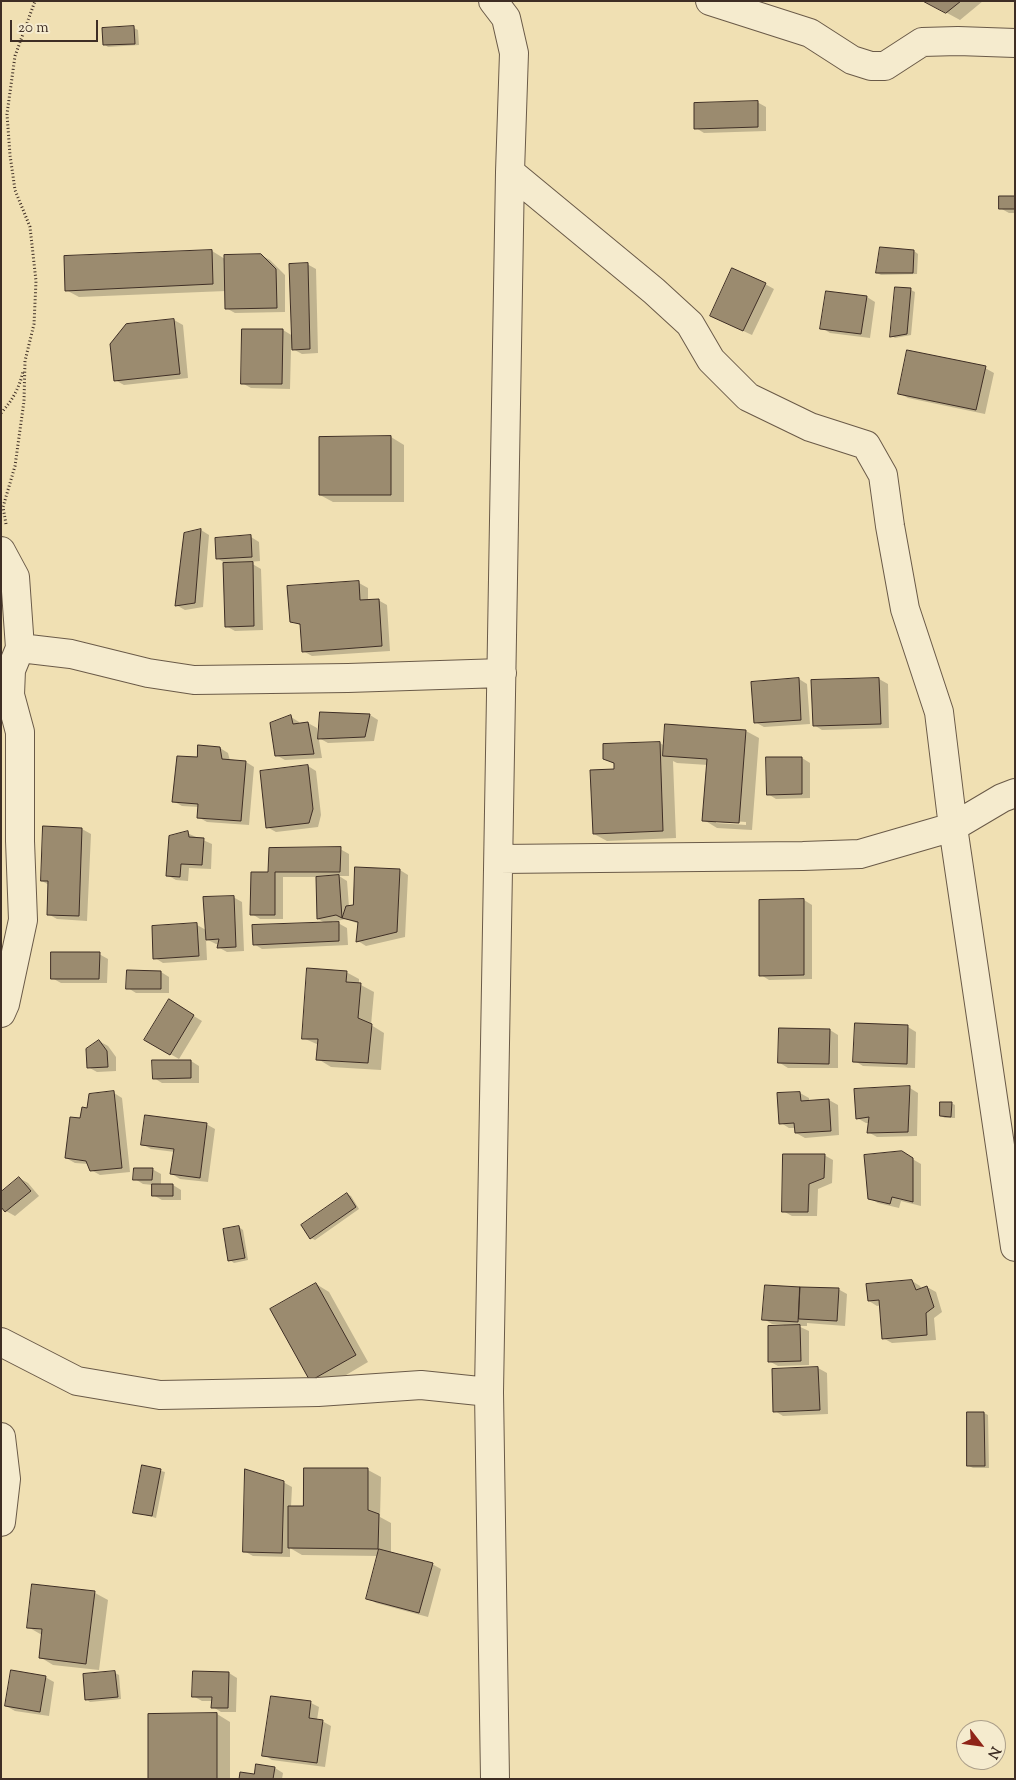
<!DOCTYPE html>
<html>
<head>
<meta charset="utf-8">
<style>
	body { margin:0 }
	#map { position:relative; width:1016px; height:1780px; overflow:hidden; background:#f0e0b3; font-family:"Sorts Mill Goudy",serif }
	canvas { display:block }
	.frame { position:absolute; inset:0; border:2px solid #3e2e25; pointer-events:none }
	.north { position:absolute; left:956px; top:1720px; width:50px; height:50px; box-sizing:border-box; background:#f5ebce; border:1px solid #ac9f8a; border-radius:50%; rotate:120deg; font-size:14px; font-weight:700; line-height:20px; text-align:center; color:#3e2e25 }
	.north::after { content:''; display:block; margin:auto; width:18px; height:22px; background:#8f2418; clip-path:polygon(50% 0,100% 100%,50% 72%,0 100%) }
	.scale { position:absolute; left:10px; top:20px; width:88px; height:22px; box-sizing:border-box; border:2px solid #3e2e25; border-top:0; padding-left:6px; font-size:15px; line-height:18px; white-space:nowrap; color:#3e2e25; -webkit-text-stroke:4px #f5ebce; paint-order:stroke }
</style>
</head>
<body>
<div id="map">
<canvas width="1016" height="1780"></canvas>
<div class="frame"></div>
<div class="north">N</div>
<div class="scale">20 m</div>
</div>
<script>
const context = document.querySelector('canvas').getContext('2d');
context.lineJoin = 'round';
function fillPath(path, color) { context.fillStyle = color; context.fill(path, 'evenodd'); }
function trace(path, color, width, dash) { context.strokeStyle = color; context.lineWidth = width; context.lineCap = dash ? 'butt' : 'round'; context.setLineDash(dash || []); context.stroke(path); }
fillPath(new Path2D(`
	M925,1H983L960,20Z
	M134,28L138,30L139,45L108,47L104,44L103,29Z
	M757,102L766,107V131L704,133L696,128Z
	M1015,197V213H1009L1000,208Z
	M881,248L914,251L918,254L917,274L881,275L877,273Z
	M212,251L225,259L261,255L270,260L285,275V312L235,313L226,308V291L79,297L66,290Z
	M307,264L316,269L318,353L302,354L291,348L290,389L251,388L242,383L283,330L293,336Z
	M765,284L774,289L752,335L711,316Z
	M896,289L911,290L915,292L911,335L895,338L892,336Z
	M867,297L875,302L870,338L830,333L822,328Z
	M174,320L183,325L188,378L124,385L115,380Z
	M985,368L994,373L985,414L908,398L899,393Z
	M391,437L404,445V502H333L320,495V438Z
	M201,530L209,535L203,607L185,610L176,605L185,534Z
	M251,537L259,542L260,561L249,562L261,569L263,630L235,631L226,626L225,563L217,558Z
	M359,583L368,588V601L378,600L387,605L390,651L312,656L303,651L302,626L291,621Z
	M799,679L807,684L810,724L764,727L755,722Z
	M879,679L888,684L889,728L822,730L814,725L813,681Z
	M370,715L378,720L374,741L328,743L319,738Z
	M291,717L299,722L300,724L308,723L317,728L322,758L285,760L276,755Z
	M746,731L759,738L752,830L717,828L704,820L708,765L677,763L673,761L676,838L607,841L594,834L616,770V765L604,758V745L660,743L665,746ZM716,820L746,822V825L716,823Z
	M220,748L228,753L230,761L246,762L254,767L249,825L207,822L198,817L199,807L182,806L173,801L198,758Z
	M802,758L810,763V798L776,799L768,794Z
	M308,766L316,771L321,815L318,827L276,832L267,827Z
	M82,829L91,834L87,921L57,919L48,914L49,885L42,881Z
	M187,833L212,844L211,869L189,868L188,881L176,880L167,875Z
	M340,849L349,854V876H339L347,881L349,907L354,906L400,870L408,875L405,937L366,946L358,941L359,924L346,919L332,922V924L338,923L347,928L348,945L262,949L254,944L327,924L318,919L317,877H283V919H260L252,914L269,873Z
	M233,897L242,902L244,951L227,952L218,947L219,944H216L206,939L207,960L163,963L155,958L197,925L206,930Z
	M804,900L812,905V979L769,980L761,975Z
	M99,954L108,959L107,983H61L52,978Z
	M161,972L169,977V993H136L128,988Z
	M346,972L359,979V984L374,992L371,1025L384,1033L381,1070L331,1067L318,1059L319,1045L303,1038Z
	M169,1001L202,1021L179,1059L146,1040Z
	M908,1027L916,1032L915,1068L863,1066L855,1061Z
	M830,1030L838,1035V1068H788L780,1063Z
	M99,1041L108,1046L116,1057V1071L97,1072L88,1067Z
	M191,1061L199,1066V1083H162L154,1078Z
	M910,1088L918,1093L917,1136L877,1137L868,1132L870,1123H866L857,1118Z
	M114,1093L122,1098L130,1172L100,1175L91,1170L89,1164L75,1163L66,1158L82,1119L89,1109Z
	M800,1093L809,1098V1101L829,1100L838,1105L839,1135L805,1138L796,1133V1128H789L781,1123Z
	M951,1103L955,1105V1118H945L941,1116Z
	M206,1124L215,1129L208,1182L180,1179L172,1174L175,1152L151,1149L142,1144Z
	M902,1153L921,1164V1206L901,1201L899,1208L878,1203L869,1198Z
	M824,1155L833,1160L832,1183L818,1189L817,1216H792L783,1211Z
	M152,1169L161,1174V1185H173L181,1190V1200H162L153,1195V1185L143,1184L135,1179Z
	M19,1178L28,1183L39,1196L15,1216L6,1211Z
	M347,1194L351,1196L359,1209L315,1240L311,1238Z
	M239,1227L243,1230L248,1260L234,1263L230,1260Z
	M912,1281L920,1286L922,1289L927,1287L936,1292L942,1312L934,1318L936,1340L892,1343L883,1338L881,1305L877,1306L869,1301Z
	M316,1284L329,1292L368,1362L324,1388L311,1380Z
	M766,1286L838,1289L847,1294L845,1326L807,1323V1326H798L809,1331V1365L778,1366L769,1361L784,1325L772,1324L764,1319Z
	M818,1368L827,1373L828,1414L783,1416L775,1411Z
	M969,1413H984L988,1415L989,1468H973L969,1466Z
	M143,1466L165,1472L156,1518L135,1512Z
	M305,1469L368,1470L381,1477L380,1517L391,1523V1553L432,1564L441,1569L428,1617L376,1603L368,1598L379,1556L302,1555L290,1548V1557L253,1556L244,1551L283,1482L292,1487L291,1507H305Z
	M95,1593L108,1600L99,1670L53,1665L40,1657L42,1635L28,1627Z
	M115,1673L119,1675L121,1699L90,1702L86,1699Z
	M229,1673L237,1678L236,1712H221L213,1707V1701H202L193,1696Z
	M45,1677L54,1682L49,1716L15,1711L6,1706Z
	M311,1703L319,1707L317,1720L322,1721L331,1726L325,1767L272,1760L264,1755Z
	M217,1714L230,1722V1779H149Z
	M275,1768L283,1773L282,1779H241L255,1776Z`), '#0003');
const building = new Path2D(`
	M923,1H961L946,13Z
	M134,26L135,44L103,45L102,28Z
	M758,101V127L694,129V103Z
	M999,196H1015V209H999Z
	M880,247L914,250L913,273H876Z
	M212,250L213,284L65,291L64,256Z
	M261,254L276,269L277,308L225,309L224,255Z
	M308,263L310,349L292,350L289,264Z
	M732,268L766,283L743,331L710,316Z
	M895,287L911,288L907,334L890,337Z
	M826,291L867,296L861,334L820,329Z
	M174,319L180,374L114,381L110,344L126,324Z
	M242,329H283L282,384H241Z
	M907,350L986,366L976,410L898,394Z
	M391,436V495H319V437Z
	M201,529L195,603L175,606L184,533Z
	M251,535L252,557L216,559L215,538Z
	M253,562L254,626L225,627L223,563Z
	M359,581L360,600L379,599L382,646L302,652L300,624L290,622L287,586Z
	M799,678L801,720L754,723L751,682Z
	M879,678L881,724L813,726L811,680Z
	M320,712L370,714L365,737L318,739Z
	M291,715L293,724L308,722L314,754L275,756L270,723Z
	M665,724L746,730L739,823L702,821L707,759L663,756Z
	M660,742L663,831L593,834L590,770L614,769V763L603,759V744Z
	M198,745L220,747L222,759L246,761L241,821L197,818L198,804L172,802L177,756L197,757Z
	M766,757H802V794L767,795Z
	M308,765L313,809L309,823L266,828L260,771Z
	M43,826L82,828L79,916L47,915L48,881H41Z
	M188,831L189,837L204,838L202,865L181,864L180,877L166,876L169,836Z
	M341,847L340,872H275V915H250L251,872H268L269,848Z
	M355,867L400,869L397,932L356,942L358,922L342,918L346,906L353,905Z
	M339,875L342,918L336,915L317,919L316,877Z
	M234,896L236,947L217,948L219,939L206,940L203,897Z
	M804,899V975L759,976V900Z
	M339,922V941L253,945L252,925Z
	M197,923L199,956L153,959L152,926Z
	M51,952H100L99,979H51Z
	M307,968L347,971L346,982L361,983L358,1018L372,1024L368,1063L316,1060L318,1039H302Z
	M127,970L161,971V989H126Z
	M169,999L194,1015L170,1055L144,1040Z
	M855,1023L908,1025L907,1064L853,1062Z
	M779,1028L830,1029L829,1064L778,1063Z
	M99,1040L107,1051L108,1067L87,1068L86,1049Z
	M152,1060H191V1078L153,1079Z
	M910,1086L908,1132L867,1133L869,1117L856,1119L854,1089Z
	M114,1091L122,1168L90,1171L86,1161L65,1158L70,1117L80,1118L82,1107L87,1108L89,1094Z
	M800,1092L801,1101L829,1099L831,1131L795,1133L794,1123L779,1124L777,1093Z
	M940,1102H952L951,1117L940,1116Z
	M145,1115L207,1123L200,1178L170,1174L174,1149L141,1145Z
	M902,1151L913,1158V1202L892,1197L890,1204L868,1199L864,1155Z
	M783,1154H825L824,1178L809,1184L808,1212H782Z
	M134,1168H153L152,1180H133Z
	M19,1177L31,1191L5,1212L1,1207V1192Z
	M152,1184H173V1196H152Z
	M347,1193L356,1207L310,1239L301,1225Z
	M239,1226L245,1258L228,1261L223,1229Z
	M912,1280L916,1290L927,1286L934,1307L926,1313L927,1335L882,1339L879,1300L868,1301L866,1284Z
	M316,1283L356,1355L310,1381L270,1309Z
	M765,1285L800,1287L798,1322L762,1320Z
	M800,1287L839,1288L837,1321L799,1319Z
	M800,1325L801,1361L768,1362V1326Z
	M818,1367L820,1410L773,1412L772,1369Z
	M967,1412H984L985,1466H967Z
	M142,1465L161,1469L152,1516L133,1513Z
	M304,1468H368V1510L379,1514L378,1549L288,1548V1506H303Z
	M245,1469L284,1481L282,1553L243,1552Z
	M379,1549L433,1563L419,1613L366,1599Z
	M32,1584L95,1591L86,1664L39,1658L42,1629L27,1628Z
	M11,1670L46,1676L40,1712L5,1706Z
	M115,1671L118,1697L85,1700L83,1674Z
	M193,1671L229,1672L228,1708H211L212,1697H192Z
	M271,1696L311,1701L309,1718L323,1720L317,1763L262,1756Z
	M217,1713V1779H148V1714Z
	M256,1764L275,1767L273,1779H239L240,1772L254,1774Z`);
fillPath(building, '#9b8b6f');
trace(building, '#3e2e25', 1);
const minor = new Path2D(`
	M493,1L506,18L514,53L510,172L489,1392L495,1779
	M710,1L810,33L852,60L871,66H885L922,42L958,41L1015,43
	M510,172L654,291L690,324L711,360L748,397L810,427L866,445L883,475L890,526L905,609L939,712L953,827L1015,1247
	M1,551L15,577L20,648L11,670L10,695L20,732V841L23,920L5,1004L1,1013
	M20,648L71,654L148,673L194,680L348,678L502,673
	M499,859L803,856L860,854L953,827L1002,798L1015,793
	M1,1342L77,1381L160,1395L318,1392L421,1385L489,1392
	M1,1437L6,1479L1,1522`);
trace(minor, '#6a5a48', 30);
trace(new Path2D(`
	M1,413C12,401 20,387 23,371
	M6,524L3,507L15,466L24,401L25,361L34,324L36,281L30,227L15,190L10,155L7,114L15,56L35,1`), '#3e2e25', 3, [1, 2.5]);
trace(minor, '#f5ebce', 28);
</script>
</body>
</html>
